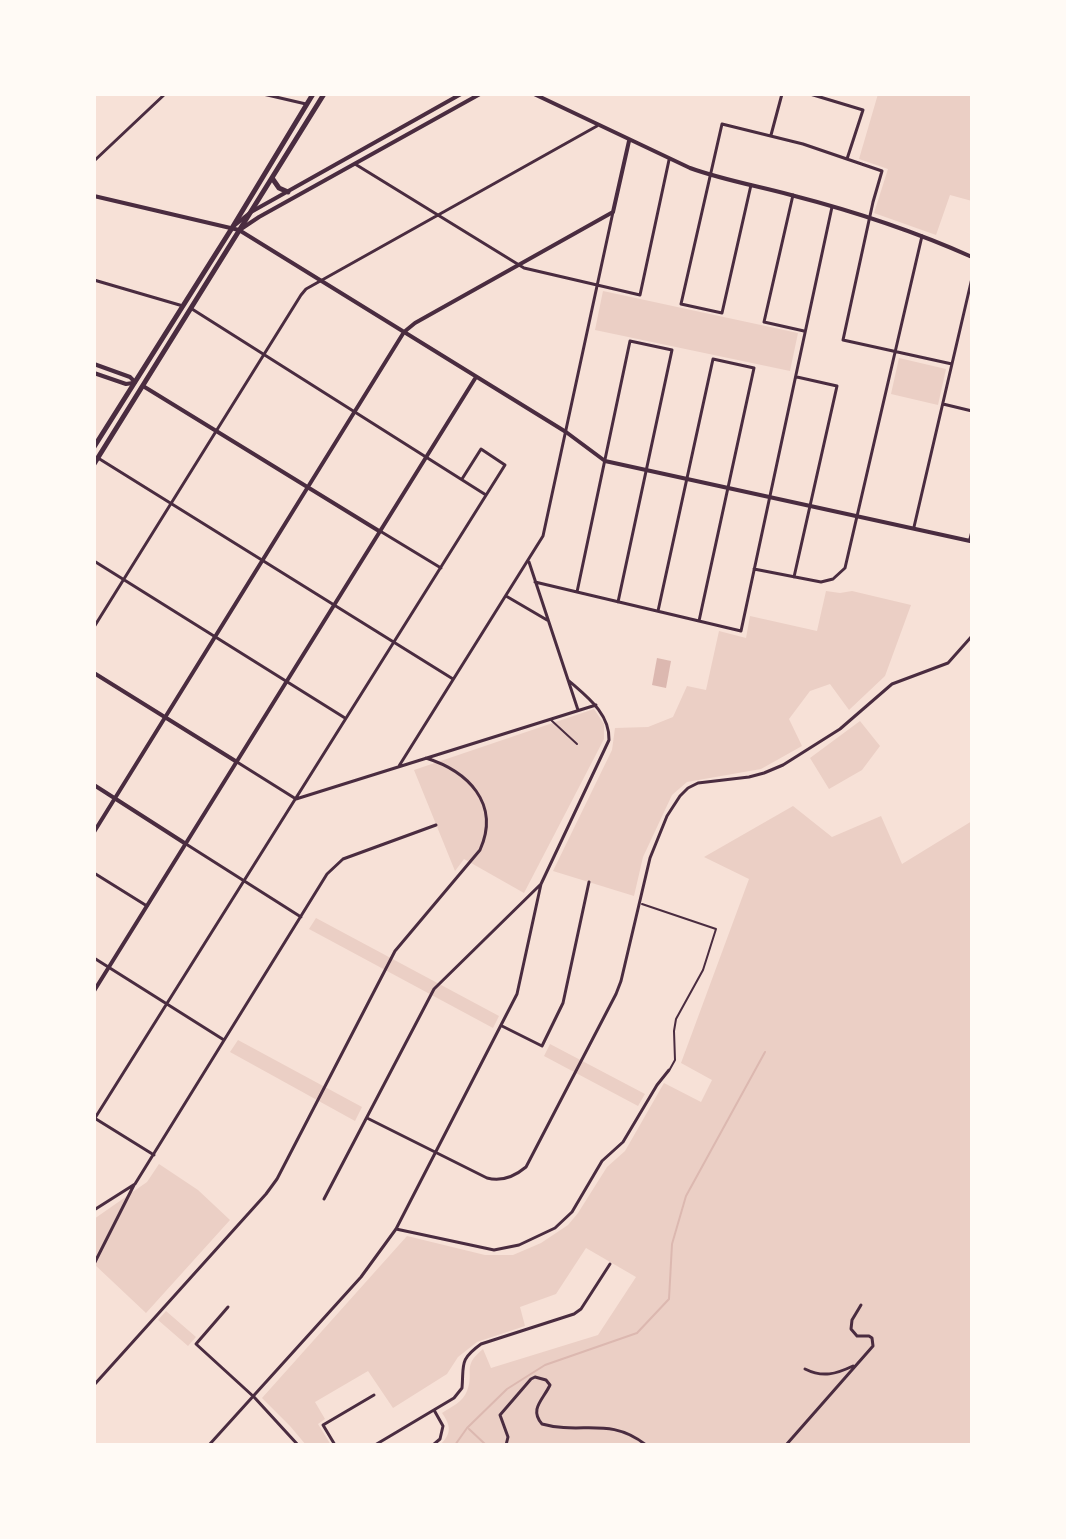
<!DOCTYPE html>
<html>
<head>
<meta charset="utf-8">
<style>
	body { margin:0 }
	#map { position:relative; width:1066px; height:1539px; overflow:hidden; background:#f7e1d7; font-family:"Fira Sans Condensed",sans-serif }
	canvas { display:block }
	.frame { position:absolute; inset:0; border:96px solid #fffaf5; pointer-events:none }
</style>
</head>
<body>
<div id="map">
<canvas width="1066" height="1539"></canvas>
<div class="frame"></div>
</div>
<script>
const context = document.querySelector('canvas').getContext('2d');
context.lineJoin = 'round';
function fillPath(path, color) { context.fillStyle = color; context.fill(path, 'evenodd'); }
function trace(path, color, width, dash) { context.strokeStyle = color; context.lineWidth = width; context.lineCap = dash ? 'butt' : 'round'; context.setLineDash(dash || []); context.stroke(path); }
fillPath(new Path2D(`
	M878,94H972V201L950,195L936,235L874,213L888,169L859,159Z
	M603,291L798,333L790,371L595,330Z
	M899,358L946,369L938,405L891,394Z
	M826,591L840,593L852,591L911,605L885,676L849,710L830,684L810,691L789,719L802,746L761,769L687,782L672,795L643,857L634,896L553,871L612,750L615,728L648,727L673,717L687,686L706,690L719,631L746,638L750,616L817,631Z
	M594,709L604,724V739L524,893L464,859L455,871L414,770Z
	M860,721L880,746L862,770L829,789L810,758Z
	M793,806L832,837L881,816L902,864L972,821V1445H440C452,1433 451,1426 442,1413C451,1407 463,1402 467,1391C475,1371 461,1367 483,1349L491,1368L598,1335L636,1277L586,1248L556,1294L520,1307L525,1326L477,1342L458,1357L447,1374L393,1408L368,1371L315,1402L325,1419L318,1424L331,1445H306L290,1426L262,1398L407,1236L485,1255H513L541,1243L568,1225L578,1213L607,1167L625,1151L664,1083L701,1102L712,1080L681,1063L749,879L704,857Z
	M316,918L499,1016L493,1028L309,929Z
	M238,1040L362,1107L355,1121L230,1052Z
	M550,1044L645,1094L638,1106L544,1056Z
	M159,1164L198,1190L230,1220L146,1313L94,1264V1219L147,1182Z
	M166,1311L196,1337L188,1346L158,1320Z`), '#ebcfc5');
fillPath(new Path2D(`
	M657,658L671,661L666,688L652,685Z`), '#dcb8b0');
trace(new Path2D(`
	M469,1429L486,1445
	M455,1445L467,1428L507,1389L545,1365L637,1333L669,1299L672,1244L686,1196L765,1052`), '#dcb8b0', 2);
trace(new Path2D(`
	M551,720L577,744
	M642,904L716,929L703,970L676,1019L674,1031L675,1060L670,1069`), '#4a2c40', 2);
trace(new Path2D(`
	M263,94L306,104
	M810,94L863,110L847,159
	M771,135L782,94
	M94,161L165,94
	M355,164L524,268L640,295L669,160
	M751,185L722,313L681,304L722,124L803,144L882,171L873,202L843,340L952,364
	M793,195L764,322L804,331
	M94,280L183,306
	M192,309L486,495
	M943,404L972,411
	M98,458L453,679
	M914,527L972,278
	M380,531L441,568
	M94,561L345,718
	M529,562L578,710
	M754,569L821,582L833,579L845,568L922,236
	M794,577L837,386L797,377
	M535,582L741,631L832,207
	M577,592L630,341L672,350L618,602
	M506,596L547,620
	M658,611L713,359L754,368L699,621
	M94,627L301,295L306,289L597,126
	M237,762L296,799L596,705
	M399,766L543,536L613,212
	M186,844L301,917
	M94,873L147,906
	M94,958L224,1040
	M502,1026L542,1046L563,1003L589,882
	M95,1118L505,465L481,449L462,479
	M367,1118L487,1178C502,1182 514,1177 526,1167L616,994L621,981L650,858L667,816L680,796L688,788L698,783L749,777L764,773L783,765L840,729L892,684L948,663L972,636
	M96,1119L154,1155
	M324,1199L434,989L541,884
	M94,1210L135,1184L327,874L343,859L436,825
	M396,1229L494,1250L519,1245L555,1228L572,1212L602,1161L623,1142L657,1085L669,1070
	M94,1264L134,1185
	M228,1307L196,1344L254,1397L298,1445
	M805,1369C823,1378 836,1374 853,1366
	M94,1385L266,1194L277,1179L395,951L480,850C501,803 467,771 426,758
	M209,1445L361,1277L396,1229L517,994L541,884L609,740C610,713 586,696 568,680
	M335,1445L323,1425L374,1395
	M375,1445L454,1398L462,1388C464,1364 459,1360 481,1344L574,1314L581,1309L610,1264
	M433,1445L440,1439L443,1426L434,1410
	M506,1445L508,1437L500,1415L531,1379L535,1377L546,1380L550,1385C543,1400 529,1409 542,1424C581,1435 610,1416 646,1445
	M786,1445L873,1346L872,1338L869,1336H857L851,1329L852,1320L861,1305`), '#4a2c40', 3);
trace(new Path2D(`
	M534,94L690,168C723,180 758,186 791,195C853,211 914,231 972,257
	M94,196L239,230L566,432L605,461L970,541L972,533
	M143,386L379,531
	M94,673L237,762
	M94,785L186,844
	M94,832L404,332L415,323L613,212L629,141
	M94,991L476,377`), '#4a2c40', 4);
trace(new Path2D(`
	M235,225L251,212L461,94
	M241,229L259,217L480,94
	M94,364L130,377L135,382
	M94,373L126,384L133,383`), '#4a2c40', 4);
trace(new Path2D(`
	M272,178L279,188L288,192
	M94,447L232,228L313,94
	M94,464L324,94`), '#4a2c40', 5);
</script>
</body>
</html>
